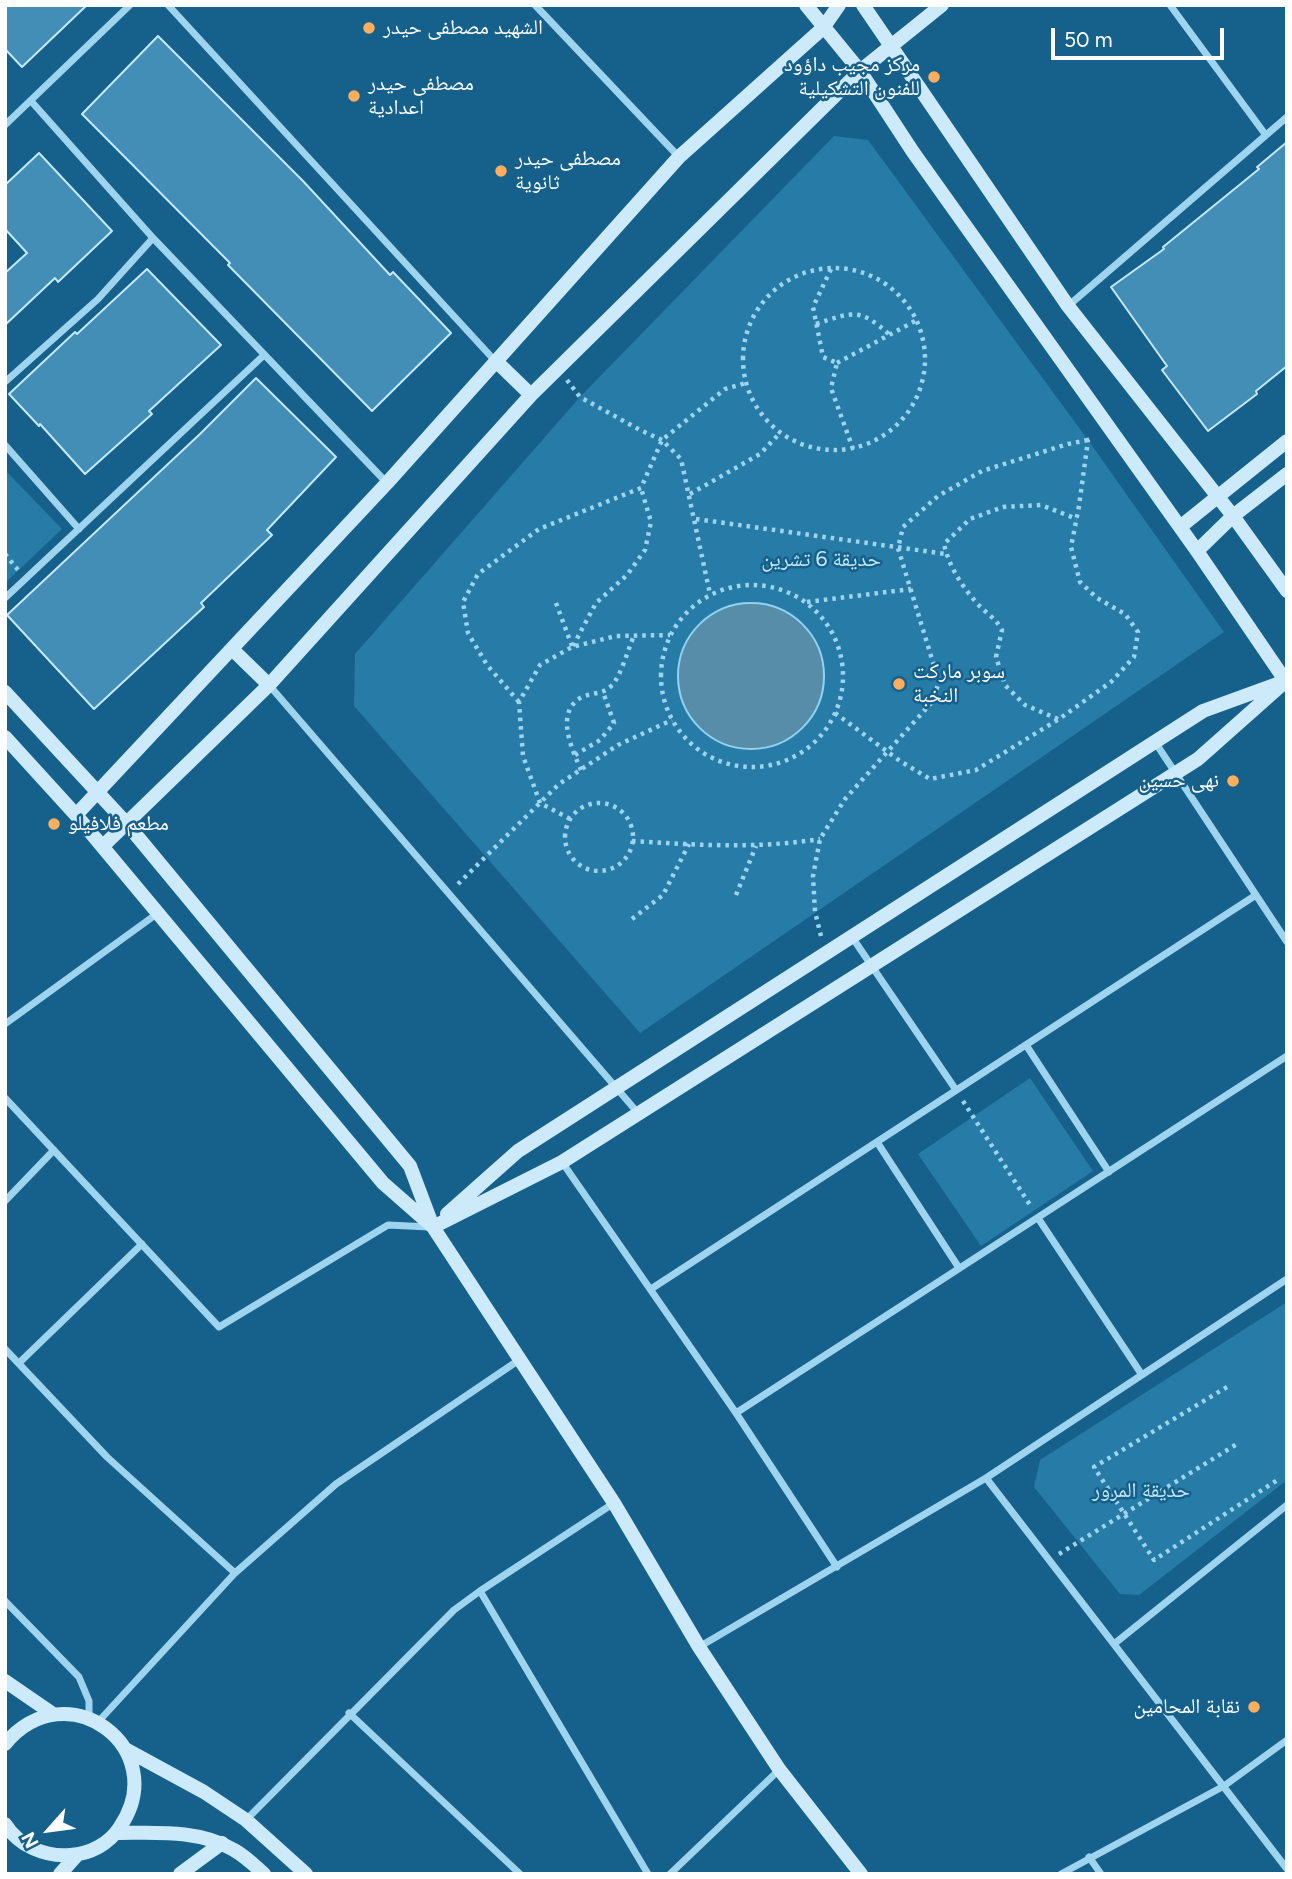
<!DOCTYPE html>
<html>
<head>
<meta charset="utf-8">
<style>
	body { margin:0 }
	#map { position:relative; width:1292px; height:1879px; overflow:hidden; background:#16618b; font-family:Figtree,sans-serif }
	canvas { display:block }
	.frame { position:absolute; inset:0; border:7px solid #fff; pointer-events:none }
	.north { position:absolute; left:14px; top:1795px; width:70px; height:70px; -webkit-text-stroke:5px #16618b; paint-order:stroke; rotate:242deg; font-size:19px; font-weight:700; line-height:28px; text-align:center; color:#fff }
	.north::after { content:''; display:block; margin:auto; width:24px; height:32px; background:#fff; clip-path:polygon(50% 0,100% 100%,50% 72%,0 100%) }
	.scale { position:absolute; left:1051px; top:28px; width:173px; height:32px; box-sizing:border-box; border:4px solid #fff; border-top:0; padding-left:9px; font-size:21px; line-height:24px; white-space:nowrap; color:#fff; -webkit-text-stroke:5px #16618b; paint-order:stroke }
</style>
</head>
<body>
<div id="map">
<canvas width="1292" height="1879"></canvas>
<div class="frame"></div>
<div class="north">N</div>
<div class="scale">50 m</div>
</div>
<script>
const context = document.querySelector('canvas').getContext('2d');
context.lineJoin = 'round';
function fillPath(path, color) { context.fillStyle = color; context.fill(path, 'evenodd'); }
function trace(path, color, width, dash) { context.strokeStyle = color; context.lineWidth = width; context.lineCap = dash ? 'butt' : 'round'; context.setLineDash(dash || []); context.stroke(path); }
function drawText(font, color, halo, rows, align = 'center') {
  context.font = font + ' Figtree,"Noto Naskh Arabic",sans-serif'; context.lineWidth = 5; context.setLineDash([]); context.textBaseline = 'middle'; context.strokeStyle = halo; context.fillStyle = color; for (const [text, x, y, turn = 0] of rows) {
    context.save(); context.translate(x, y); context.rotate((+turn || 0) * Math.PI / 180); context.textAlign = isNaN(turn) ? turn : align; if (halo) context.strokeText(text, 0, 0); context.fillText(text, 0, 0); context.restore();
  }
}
fillPath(new Path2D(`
	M834,136L868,140L1088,440L1224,632L640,1033L354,706L355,654L580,397Z
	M5,470L62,529L5,583Z
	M1030,1078L1093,1171L981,1246L918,1154Z
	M1287,1302V1480L1139,1595L1120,1594L1034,1487L1040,1460Z`), '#267ca7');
const water = new Path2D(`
	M678 676a73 73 0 1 1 146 0a73 73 0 1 1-146 0Z`);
fillPath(water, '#588daa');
trace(water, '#91d2f2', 2);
const building = new Path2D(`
	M5,5H87L22,67L5,49Z
	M158,36L303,181L390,275L393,272L451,333L372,411L228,265L230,263L82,114Z
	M1287,142V366L1256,391L1257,394L1208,431L1162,370L1167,366L1111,287L1164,249L1163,247L1259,169L1257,167Z
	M39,153L112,231L58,282L55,278L5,325V273L27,253L5,229V185Z
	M147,269L221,345L149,411L152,414L85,474L40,424L39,426L9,394L75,332L77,334Z
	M256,378L336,457L267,530L272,535L201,603L204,607L94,709L7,615L200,434Z`);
fillPath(building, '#438eb6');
trace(building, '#c5e9fb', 2);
trace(new Path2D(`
	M743 359a91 91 0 1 1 182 0a91 91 0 1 1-182 0Z
	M831,269L813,307L823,357L837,363L831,388L853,449
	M816,324C853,312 859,307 890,335
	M837,363L917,320
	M567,380L580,397L640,430L662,440L681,459L710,594
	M690,494L760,454L780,433
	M696,519L946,554
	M5,554L18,570
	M661 676a91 91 0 1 1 182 0a91 91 0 1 1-182 0Z
	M807,602L911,589
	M556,603L572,646
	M573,646L596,603L627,575L645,550L651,522L641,488
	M519,702L487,665L468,633L463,602L478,574L539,529L641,488L662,440L725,389L746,383
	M835,713L900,761L930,779L976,770L1059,719L1111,682L1134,657L1138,632L1125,614L1097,598L1080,582L1071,547L1079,506L1088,440L1090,439
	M1058,719L1025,705L1005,685L996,657L1002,630C995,617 985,613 976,602C961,585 949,566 944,544L970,519L1003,507L1041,505L1077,519
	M575,755L600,740L614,723L603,692
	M581,770C572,749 554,712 582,697C593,692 603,695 612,685C621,676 628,649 634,636
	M565 837a34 34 0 1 1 68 0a34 34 0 1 1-68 0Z
	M570,819L540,803L523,756L519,702L540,665L572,647L616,636L670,635
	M632,841C696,845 757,849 820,839
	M458,884L559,784L618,745L672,720
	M736,895L756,846
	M632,919L663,895L689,844
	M821,936L815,912L813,876L820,839L845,799L932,702L939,682L898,548L903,527L938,496L982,471L1068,444L1088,440
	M963,1101L1030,1205
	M1227,1387L1094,1467L1154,1560L1279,1479
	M1059,1554L1237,1444`), '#9fd4ef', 4.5, [3.5, 5]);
trace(new Path2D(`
	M168,5L497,363
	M535,5L679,157
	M1170,5L1265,134
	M31,101L153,238L387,483
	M5,125L130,5
	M1068,306L1287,117
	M5,382L98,299L153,238
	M5,445L79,529
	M5,598L263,356
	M269,685L638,1113
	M1155,742L1287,942
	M852,937L956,1090
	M5,1024L158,913
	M1026,1045L1109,1172
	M5,1098L219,1327L388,1225L429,1227
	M877,1142L959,1268
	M562,1162L736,1413L837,1567
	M5,1201L54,1150
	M1038,1218L1142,1375
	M651,1289L1256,895
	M5,1349L107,1457L235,1573
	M19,1363L142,1244
	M736,1413L1287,1056
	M986,1478L1287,1869
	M480,1591L648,1874
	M5,1601L79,1677L89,1701V1718
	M1114,1644L1287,1505
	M699,1647L986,1478L1287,1279
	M349,1713L520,1874
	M98,1722L235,1573L336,1484L519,1360
	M246,1820L454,1610L480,1591L614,1503
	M1089,1857L1101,1874
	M670,1874L779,1770
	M1061,1874L1224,1786L1287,1740`), '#9fd4ef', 7);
trace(new Path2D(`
	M806,5L860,71L913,152L1197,551L1287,683
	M863,5L1068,306L1233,516L1287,591
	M498,363L531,395
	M1180,527L1287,441
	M1197,551L1233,516L1287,474
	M233,650L269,685
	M5,692L127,824L410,1166L433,1227L614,1503L699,1647L779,1769L861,1874
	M5,737L76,815L383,1183L432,1226
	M76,815L387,483L679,157L823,28L839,5
	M103,846L269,685L531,395L860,71L942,5
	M447,1214L518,1151L1203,711L1277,684
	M433,1227L562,1162L1198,759L1287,680
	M5,1681L53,1714
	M5,1744C67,1669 173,1749 120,1827C109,1844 90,1854 70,1855C45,1857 19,1846 5,1824
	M125,1749L204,1792L246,1820L306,1874
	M116,1833C155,1833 199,1829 234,1850C245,1856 254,1865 264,1874
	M60,1874L77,1855
	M180,1874L222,1843`), '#cdeafa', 14);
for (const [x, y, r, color] of [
	[369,28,7,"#ffae5d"],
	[934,77,7,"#ffae5d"],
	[354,96,7,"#ffae5d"],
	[501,171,7,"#ffae5d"],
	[899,684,7,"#ffae5d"],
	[1233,781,7,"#ffae5d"],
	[54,824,7,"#ffae5d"],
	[1254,1707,7,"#ffae5d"]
]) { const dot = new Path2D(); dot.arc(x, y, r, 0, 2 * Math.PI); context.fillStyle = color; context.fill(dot); trace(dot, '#16618b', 2.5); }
drawText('21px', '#fff', '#16618b', [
	["الشهيد مصطفى حيدر",383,28],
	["مركز مجيب داؤود",920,65,"right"],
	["للفنون التشكيلية",920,89,"right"],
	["مصطفى حيدر",368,84],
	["اعدادية",368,108],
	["مصطفى حيدر",515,159],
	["ثانوية",515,183],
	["سوبر ماركت",913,672],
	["النخبة",913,696],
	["نهى حسين",1219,781,"right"],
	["مطعم فلافيلو",68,824],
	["نقابة المحامين",1240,1707,"right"]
], 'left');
drawText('21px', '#c5e9fb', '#16618b', [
	["حديقة 6 تشرين",821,560],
	["حديقة المرور",1141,1491]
]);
</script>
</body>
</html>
